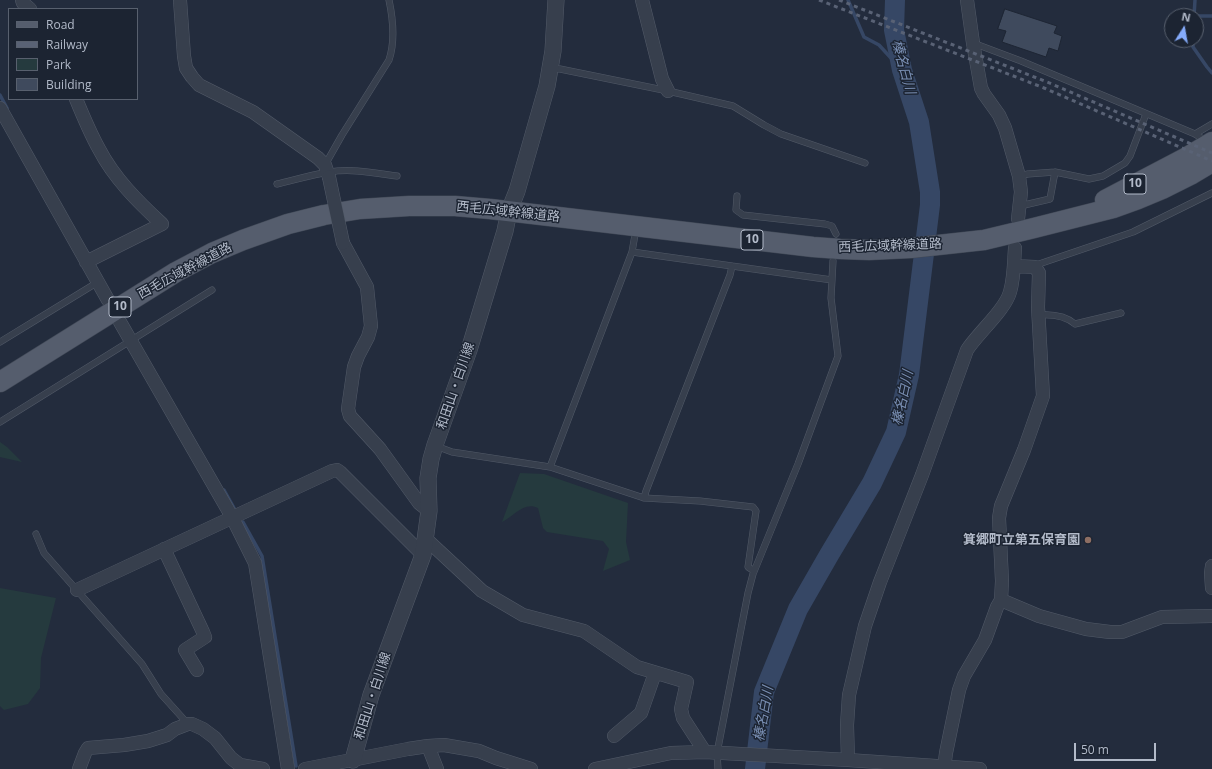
<!DOCTYPE html>
<html>
<head>
<meta charset="utf-8">
<style>
	body { margin:0 }
	#map { position:relative; width:1212px; height:769px; overflow:hidden; background:#232c3d; font-family:"Open Sans",sans-serif }
	canvas { display:block }
	.legend { position:absolute; left:8px; top:8px; width:130px; height:92px; box-sizing:border-box; background:#1c2432; border:1px solid #58606e; margin:0; padding:5px 7px; list-style:none; font-size:12px; color:#b2bac9 }
	.legend li { display:flex; align-items:center; gap:8px; height:20px }
	.legend b { width:20px; border:1px solid #58606e }
	.north { position:absolute; left:1164px; top:8px; width:40px; height:40px; box-sizing:border-box; background:#1c2432; border:1px solid #58606e; border-radius:50%; rotate:11deg; font-size:11px; font-weight:700; line-height:16px; text-align:center; color:#b2bac9 }
	.north::after { content:''; display:block; margin:auto; width:14px; height:18px; background:#85abfb; clip-path:polygon(50% 0,100% 100%,50% 72%,0 100%) }
	.scale { position:absolute; left:1074px; top:743px; width:82px; height:18px; box-sizing:border-box; border:2px solid #b2bac9; border-top:0; padding-left:5px; font-size:12px; line-height:14px; white-space:nowrap; color:#b2bac9; -webkit-text-stroke:3px #1c2432; paint-order:stroke }
</style>
</head>
<body>
<div id="map">
<canvas width="1212" height="769"></canvas>
<ul class="legend">
<li><b style="height:5px;background:#555d6d"></b>Road</li>
<li><b style="height:5px;background:#596275"></b>Railway</li>
<li><b style="height:11px;background:#253a3e"></b>Park</li>
<li><b style="height:11px;background:#3f4a5d"></b>Building</li>
</ul>
<div class="north">N</div>
<div class="scale">50 m</div>
</div>
<script>
const context = document.querySelector('canvas').getContext('2d');
context.lineJoin = 'round';
function fillPath(path, color) { context.fillStyle = color; context.fill(path, 'evenodd'); }
function trace(path, color, width, dash) { context.strokeStyle = color; context.lineWidth = width; context.lineCap = dash ? 'butt' : 'round'; context.setLineDash(dash || []); context.stroke(path); }
function drawText(font, color, halo, rows, align = 'center') {
  context.font = font + ' "Open Sans","Noto Sans JP",sans-serif'; context.lineWidth = 3; context.setLineDash([]); context.textBaseline = 'middle'; context.strokeStyle = halo; context.fillStyle = color; for (const [text, x, y, turn = 0] of rows) {
    context.save(); context.translate(x, y); context.rotate((+turn || 0) * Math.PI / 180); context.textAlign = isNaN(turn) ? turn : align; if (halo) context.strokeText(text, 0, 0); context.fillText(text, 0, 0); context.restore();
  }
}
fillPath(new Path2D(`
	M0,442L7,447L22,462L0,457Z
	M520,473L544,474L628,503L626,542L630,560L603,571L609,549L603,541L547,532L543,528L538,508C524,501 514,516 502,522Z
	M0,588L56,598L41,658L40,688L28,704L4,710L0,706Z`), '#253a3e');
trace(new Path2D(`
	M848,0L864,37L879,45L902,70
	M1194,16H1212
	M1194,16L1195,0
	M1193,40V47L1207,67L1212,73
	M0,95L7,108
	M224,490L234,508
	M243,522L262,556L296,766`), '#364765', 3.5);
trace(new Path2D(`
	M755,769L764,692L798,609L829,555L872,483L896,432L909,375L930,205V192L919,122L902,70L894,30L895,0`), '#364765', 20);
const building = new Path2D(`
	M1005,9L1057,26L1054,33L1062,36L1058,51L1049,48L1046,57L1002,42L1006,31L998,29Z`);
fillPath(building, '#3f4a5d');
trace(building, '#1e2634', 1);
const service = new Path2D(`
	M973,43L1021,61L1195,134L1206,141
	M551,69H560L668,91L733,106L764,125L781,134L865,163
	M1195,134L1212,124
	M325,165L342,135L389,60C395,42 393,19 389,0
	M1019,176L1028,174L1055,172L1089,179L1103,176L1125,163L1130,156L1146,114
	M277,184C294,180 311,175 329,172C351,168 375,173 397,176
	M737,196L736,210L743,215L825,224L832,226L836,234
	M1020,206L1050,199L1055,172
	M632,252L832,280
	M1035,267L1039,264L1133,232L1212,193
	M1038,315C1051,314 1066,316 1075,324L1121,313
	M0,342L98,282
	M0,422L212,290
	M436,446L452,452L550,467L644,498L646,491L730,275L732,266
	M550,467L632,252L636,229
	M644,498L700,501L753,507L756,511L748,567L754,571
	M36,534L44,553L142,664L161,694L188,724
	M718,769L717,753L748,593L753,574L798,464L838,356L831,298L833,261`);
const minor = new Path2D(`
	M22,0L23,3L30,9
	M180,0L184,56L186,68L192,77L199,85L253,112L318,158L325,165L329,177
	M642,0L662,79L668,91
	M967,0L973,43L981,88L984,94L999,115L1005,128L1019,176L1021,192L1018,219
	M76,99C83,116 90,133 99,149C114,178 138,202 162,224L86,262
	M0,108L108,300
	M343,243L367,287L371,326L368,337L358,356L354,367L348,409L350,416L380,449L419,503L429,511
	M120,322L232,517L255,563L288,769
	M426,539L482,591L523,615L584,631L637,667L687,682L681,709L683,718L705,752
	M164,549L203,632L205,637L185,650L197,670
	M1212,566L1211,573L1212,588
	M77,590L332,471L337,470L340,472L423,555
	M1001,600L1039,616L1086,629L1110,632H1122L1162,617L1212,616
	M614,736L641,713L655,673
	M428,746L437,769
	M848,760L847,725L849,695L865,626L880,582L922,475L967,350C978,333 1005,310 1010,292C1014,279 1014,262 1015,248
	M79,769L85,753L88,748L124,745L148,741L167,735L175,729L188,724H192L203,729L215,738L231,758L240,765L263,769
	M305,769L408,749L428,746L444,745L479,751L496,758L531,769
	M595,769L671,753L705,752L848,760L980,769
	M944,769L946,753L959,690L964,676L985,640L997,607L1001,600L1002,581L999,518L1001,506L1024,450L1043,396L1038,307L1039,273L1035,267L1014,266`);
const tertiary = new Path2D(`
	M353,760L371,695L423,555L429,511L428,478L431,459L435,445L469,350L505,231L509,211L517,191L547,86L553,51L556,0`);
const primary = new Path2D(`
	M1105,200L1187,157L1212,142
	M0,382L176,272L212,253L243,240L288,224L324,215L360,209L409,206H455L490,209L813,247L840,249L869,250L911,248L984,240L1034,228L1113,208L1138,199L1162,189L1192,174L1212,162`);
trace(service, '#525a68', 7);
trace(minor, '#525a68', 14);
trace(tertiary, '#525a68', 17);
trace(primary, '#404856', 21);
trace(service, '#373f4d', 6);
trace(minor, '#373f4d', 13);
trace(tertiary, '#373f4d', 16);
trace(primary, '#555d6d', 20);
trace(new Path2D(`
	M819,0L1044,88L1212,161
	M839,0L1047,82L1212,153`), '#596275', 3, [4, 4]);
const minorBridge = new Path2D(`
	M329,177L343,243`);
trace(minorBridge, '#525a68', 14, []);
trace(minorBridge, '#373f4d', 13);
for (const [x, y, r, color] of [
	[1088,540,4,"#8d6e63"]
]) { const dot = new Path2D(); dot.arc(x, y, r, 0, 2 * Math.PI); context.fillStyle = color; context.fill(dot); trace(dot, '#1c2432', 1.5); }
for (const [x, y, w] of [
	[1135,184,22],
	[752,240,22],
	[120,307,22]
]) { const box = new Path2D(); box.roundRect(x - w / 2, y - 10, w, 20, 3); context.fillStyle = '#1c2432'; context.fill(box); trace(box, '#b2bac9', 1); }
drawText('bold 12px', '#b2bac9', null, [
	["10",1135,184],
	["10",752,240],
	["10",120,307]
]);
drawText('13px', '#b2bac9', '#1c2432', [
	["西毛広域幹線道路",508,212,6],
	["西毛広域幹線道路",890,246,-2],
	["西毛広域幹線道路",185,271,-28],
	["和田山・白川線",456,386,-71],
	["和田山・白川線",373,696,-72]
]);
drawText('bold 13px', '#b2bac9', '#1c2432', [
	["箕郷町立第五保育園",1080,540]
], 'right');
drawText('italic 14px', '#798eb2', '#1c2432', [
	["榛名白川",903,67,75],
	["榛名白川",903,398,-78],
	["榛名白川",764,714,-80]
]);
</script>
</body>
</html>
